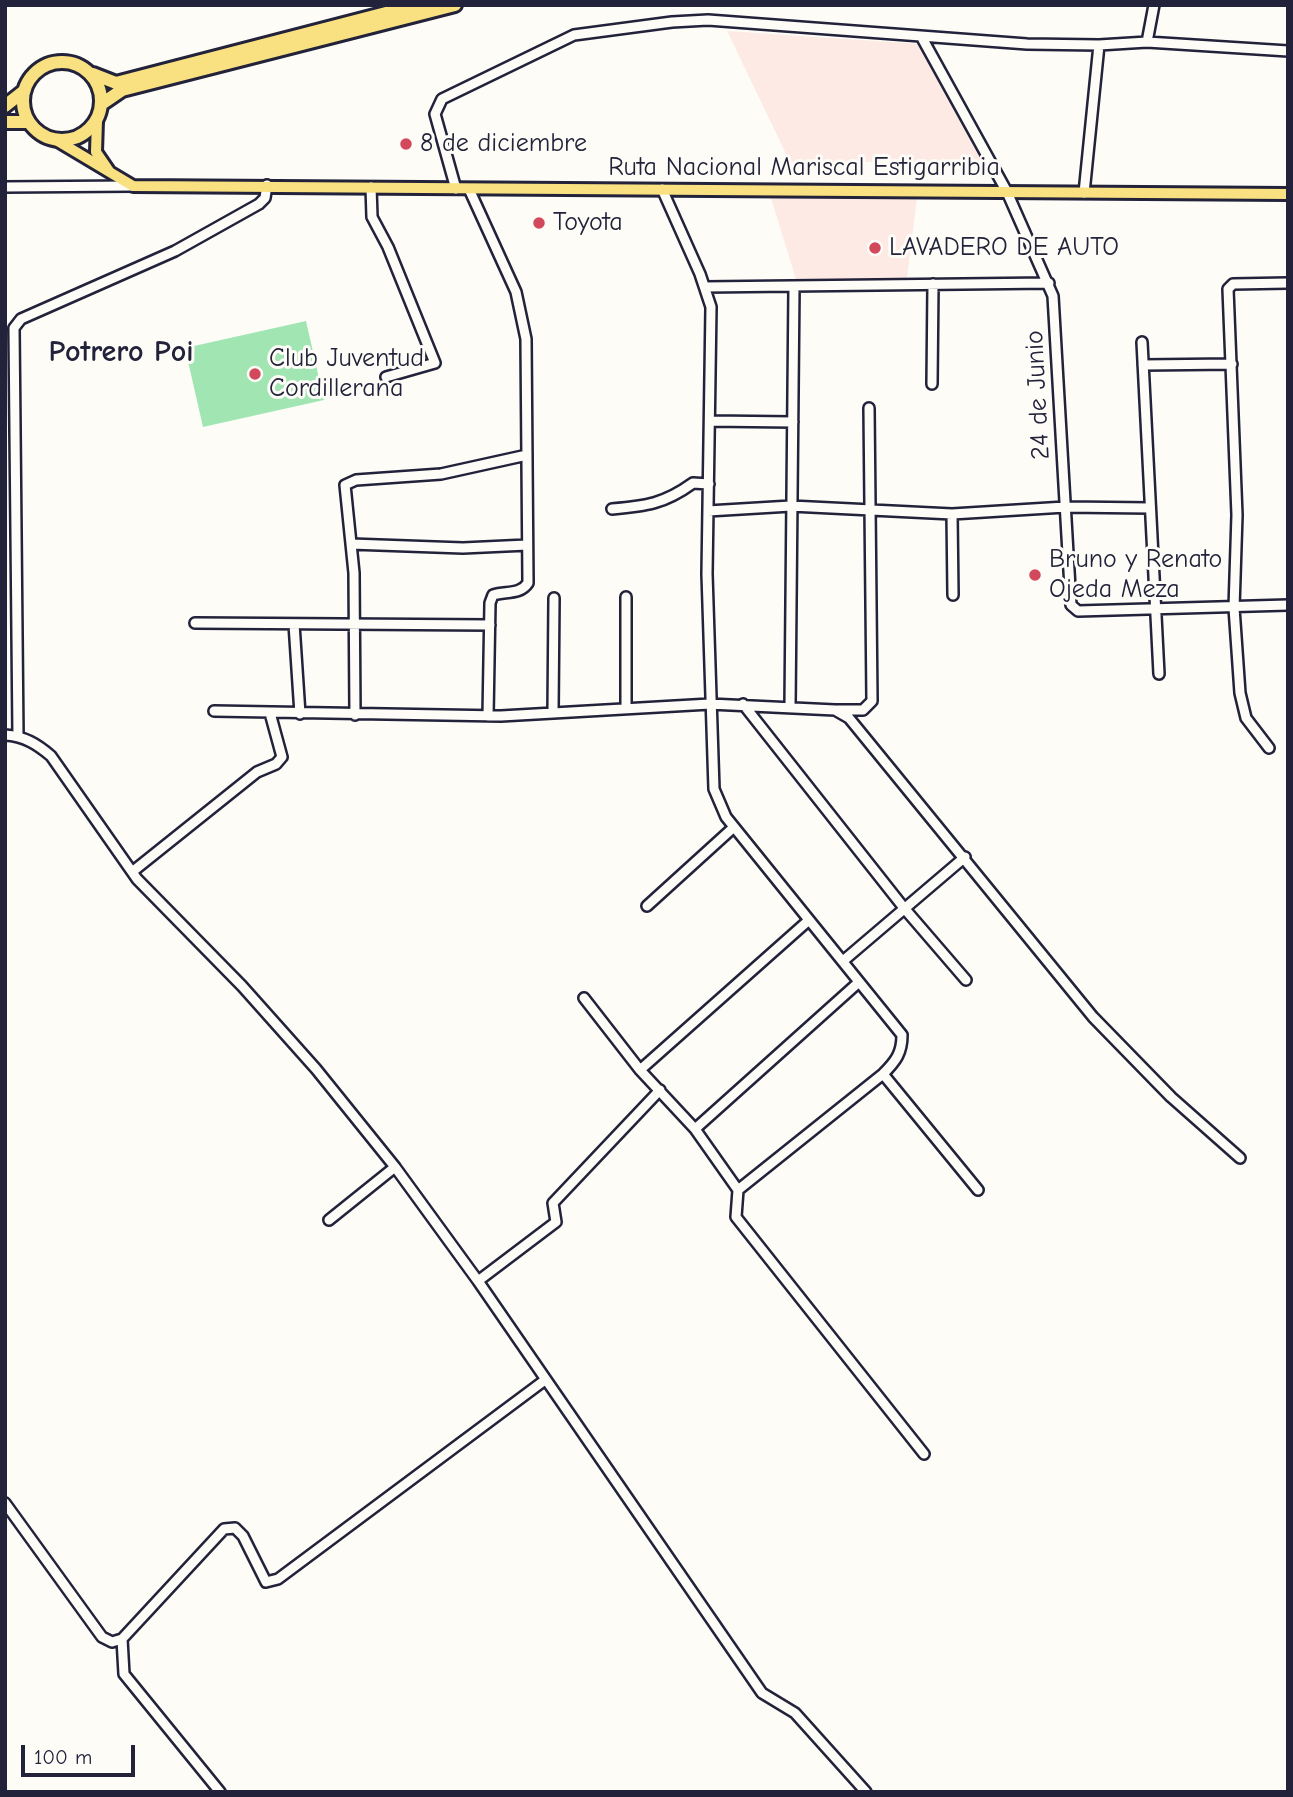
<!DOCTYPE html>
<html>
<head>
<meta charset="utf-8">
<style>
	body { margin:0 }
	#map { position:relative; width:1293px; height:1797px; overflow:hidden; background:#fdfcf7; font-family:"Comic Neue",sans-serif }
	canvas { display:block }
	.frame { position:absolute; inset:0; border:7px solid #22223b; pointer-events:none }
	.scale { position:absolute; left:21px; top:1745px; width:114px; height:32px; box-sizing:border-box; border:4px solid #22223b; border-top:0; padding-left:9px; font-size:21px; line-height:24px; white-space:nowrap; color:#22223b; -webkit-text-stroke:5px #fdfcf7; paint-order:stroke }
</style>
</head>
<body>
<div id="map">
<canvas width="1293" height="1797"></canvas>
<div class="frame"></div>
<div class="scale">100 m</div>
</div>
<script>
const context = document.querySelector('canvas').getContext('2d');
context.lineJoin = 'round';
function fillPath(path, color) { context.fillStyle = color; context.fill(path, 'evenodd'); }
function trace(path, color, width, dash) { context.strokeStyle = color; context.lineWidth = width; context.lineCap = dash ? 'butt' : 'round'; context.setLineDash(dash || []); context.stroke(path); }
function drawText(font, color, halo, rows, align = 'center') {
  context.font = font + ' "Comic Neue",sans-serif'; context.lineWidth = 6; context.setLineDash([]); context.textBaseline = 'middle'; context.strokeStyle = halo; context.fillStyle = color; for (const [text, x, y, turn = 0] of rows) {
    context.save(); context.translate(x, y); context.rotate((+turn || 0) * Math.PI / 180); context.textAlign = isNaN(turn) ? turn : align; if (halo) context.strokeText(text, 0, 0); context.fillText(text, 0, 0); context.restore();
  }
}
fillPath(new Path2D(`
	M727,31L920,44L983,162H790Z
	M770,195L917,197L907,278L796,279Z`), '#fdeae4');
fillPath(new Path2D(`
	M306,321L324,400L203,427L185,348Z`), '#a1e6b2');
const minor = new Path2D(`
	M921,36L1007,192L1053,296L1071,605L1078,611L1288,605
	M1147,42L1154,5
	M5,187L133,186
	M371,187L372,217L388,247L435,363L386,377
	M456,189L435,114L442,99L574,35L672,22L708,20L1027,44L1099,45L1147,42L1288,51
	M469,189L516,292L526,339L528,583C520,595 506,591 493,595L490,603L488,716
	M662,189L700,274L711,307L707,574L714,789L726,817L902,1035C902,1053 896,1061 883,1074L738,1190
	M1084,193L1099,45
	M705,287L1049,283
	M1142,342L1159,674
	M1143,365L1232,364
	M932,384L933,284
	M710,421L793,422
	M612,509C646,506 664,504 693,483L709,484
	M708,511L791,506L952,514L1065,507L1150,508
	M952,514L953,595
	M351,544L463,548L527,545
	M195,623L490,625
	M294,624L300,714
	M743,704L904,908L966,980
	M790,707L794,286
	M626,708V597
	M837,710H863L872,701L869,408
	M214,711L501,716L710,704L835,710L849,718L1093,1017L1171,1097L1240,1158
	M553,712L554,598
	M355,715L354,573L345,485L356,480L441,474L527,455
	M5,735C24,736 37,744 51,756L137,879L242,986L316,1069L395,1167L478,1281L762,1693L795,1713L866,1792
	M18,736L14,328L21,319L175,251L259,204L265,198L267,185
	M1269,748L1246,718L1240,693L1234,608L1237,515L1228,289L1233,284L1288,283
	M132,872L257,772L276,764L282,757L270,713
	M647,906L734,827
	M843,961L965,857
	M584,998L640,1070L695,1129L738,1190L736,1217L924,1454
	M640,1070L809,920
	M883,1074L978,1190
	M695,1129L859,982
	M329,1220L395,1167
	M478,1281L556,1222L553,1203L660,1090
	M5,1503L102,1637L112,1642L122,1639L224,1529L235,1528L243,1536L266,1582L278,1579L545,1380
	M122,1639L124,1674L220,1792`);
const major = new Path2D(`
	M97,120L96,152L109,171
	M56,140L133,186L1288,194`);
const highway = new Path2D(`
	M23 101a39 39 0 1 1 78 0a39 39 0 1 1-78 0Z
	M93,74L116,83L417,5
	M103,103L122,90L455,5
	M5,106L24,91
	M5,122H29`);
trace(minor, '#22223b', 14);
trace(major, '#22223b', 16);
trace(highway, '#22223b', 18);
trace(minor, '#fdfcf7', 9);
trace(major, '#f9e181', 10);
trace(highway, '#f9e181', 12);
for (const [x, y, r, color] of [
	[406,144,7,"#d1495b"],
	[539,223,7,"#d1495b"],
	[875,248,7,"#d1495b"],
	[255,374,7,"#d1495b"],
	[1035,575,7,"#d1495b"]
]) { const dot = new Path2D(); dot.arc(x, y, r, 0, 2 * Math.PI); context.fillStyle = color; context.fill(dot); trace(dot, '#fdfcf7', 2.5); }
drawText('26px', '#22223b', '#fdfcf7', [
	["8 de diciembre",420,144],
	["Toyota",553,223],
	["LAVADERO DE AUTO",889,248],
	["Club Juventud",269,359],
	["Cordillerana",269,389],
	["Bruno y Renato",1049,560],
	["Ojeda Meza",1049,590]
], 'left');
drawText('26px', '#22223b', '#fdfcf7', [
	["Ruta Nacional Mariscal Estigarribia",804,168],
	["24 de Junio",1038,395,-93]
]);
drawText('bold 30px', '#22223b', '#fdfcf7', [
	["Potrero Poi",121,353]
]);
</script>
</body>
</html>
